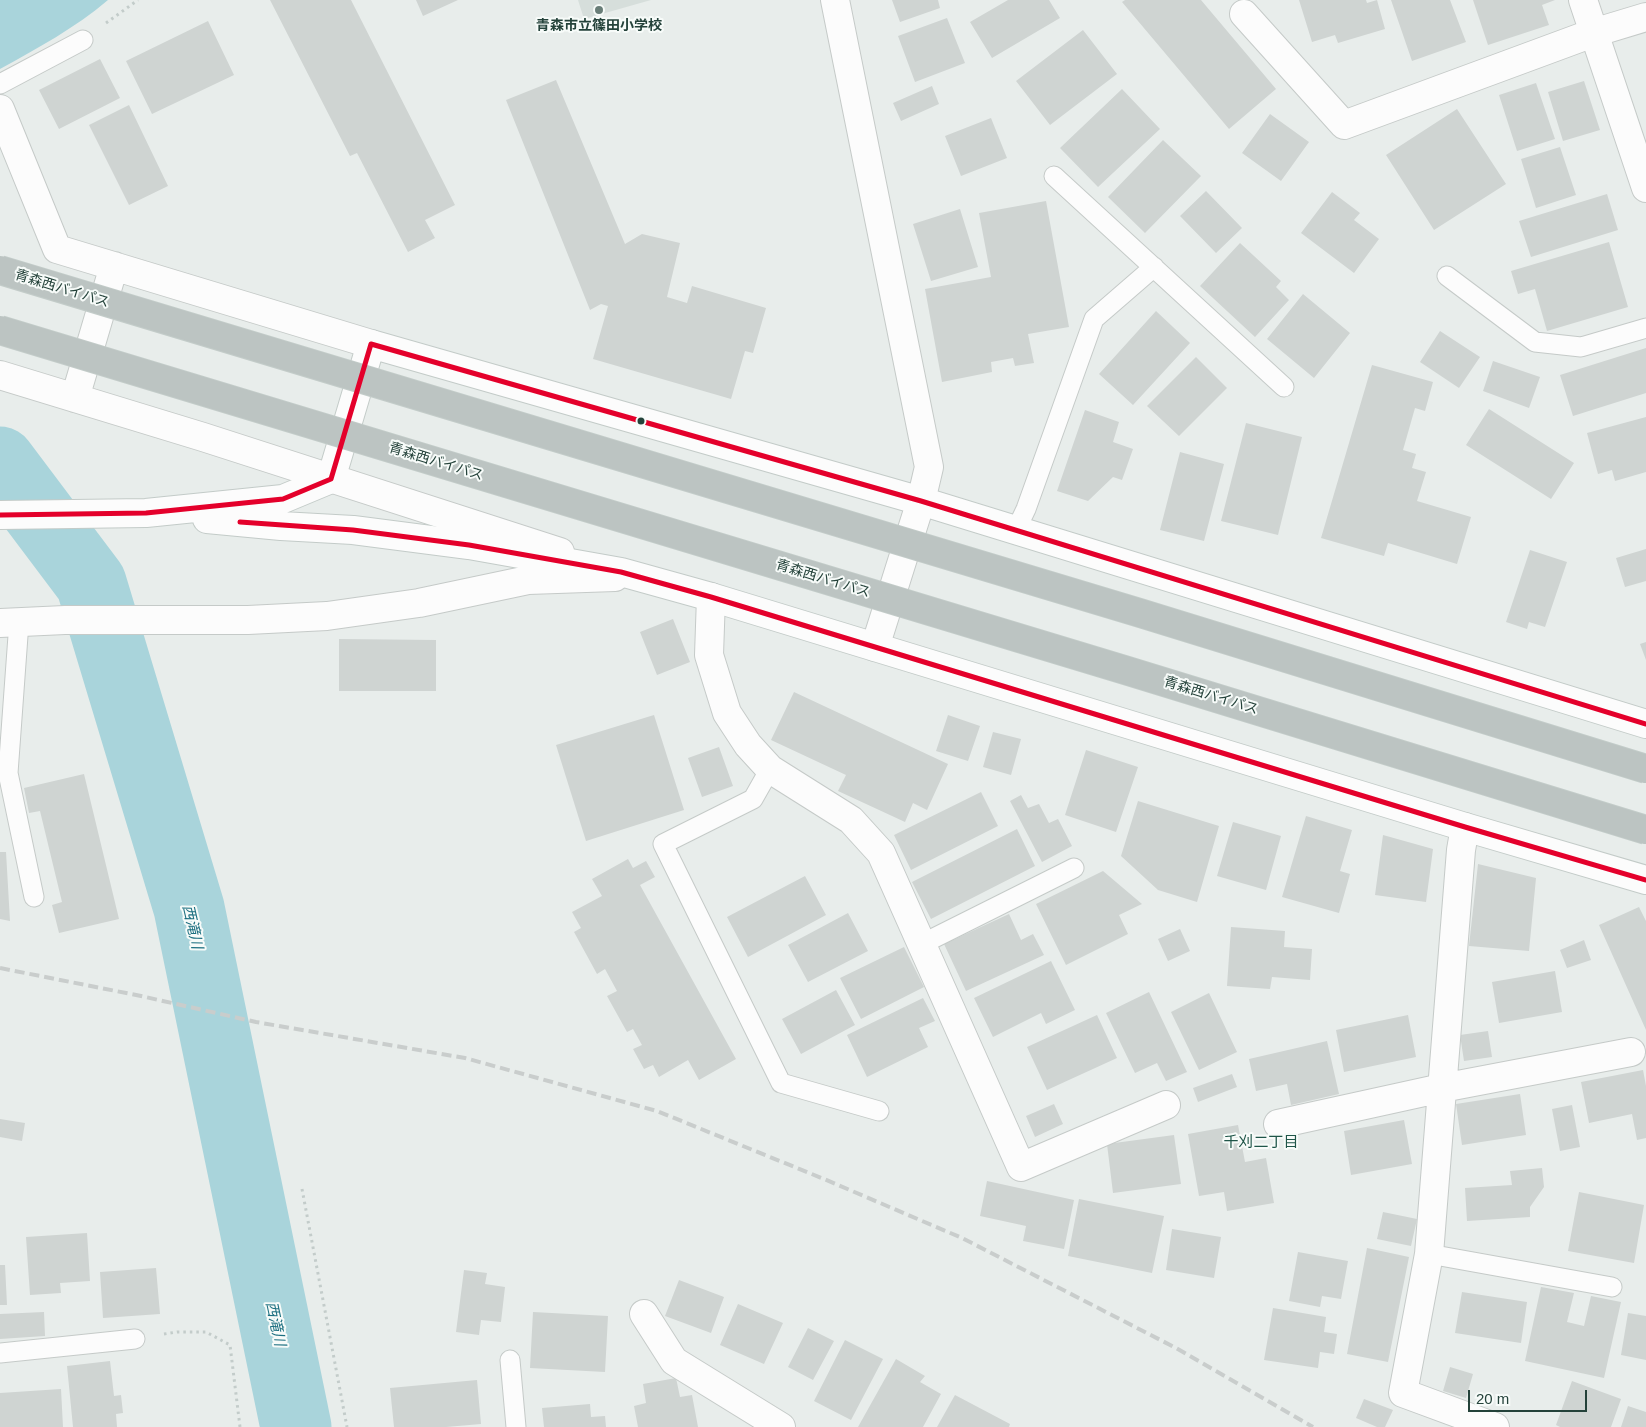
<!DOCTYPE html>
<html>
<head>
<meta charset="utf-8">
<style>
	body { margin:0 }
	#map { position:relative; width:1646px; height:1427px; overflow:hidden; background:#e8edeb; font-family:Helvetica,sans-serif }
	canvas { display:block }
	.scale { position:absolute; left:1468px; top:1390px; width:119px; height:22px; box-sizing:border-box; border:2px solid #24423a; border-top:0; padding-left:6px; font-size:15px; line-height:18px; white-space:nowrap; color:#24423a; -webkit-text-stroke:4px #f7fbf9; paint-order:stroke }
</style>
</head>
<body>
<div id="map">
<canvas width="1646" height="1427"></canvas>
<div class="scale">20 m</div>
</div>
<script>
const context = document.querySelector('canvas').getContext('2d');
context.lineJoin = 'round';
function fillPath(path, color) { context.fillStyle = color; context.fill(path, 'evenodd'); }
function trace(path, color, width, dash) { context.strokeStyle = color; context.lineWidth = width; context.lineCap = dash ? 'butt' : 'round'; context.setLineDash(dash || []); context.stroke(path); }
function drawText(font, color, halo, rows, align = 'center') {
  context.font = font + ' Helvetica,"Noto Sans JP",sans-serif'; context.lineWidth = 4; context.setLineDash([]); context.textBaseline = 'middle'; context.strokeStyle = halo; context.fillStyle = color; for (const [text, x, y, turn = 0] of rows) {
    context.save(); context.translate(x, y); context.rotate((+turn || 0) * Math.PI / 180); context.textAlign = isNaN(turn) ? turn : align; if (halo) context.strokeText(text, 0, 0); context.fillText(text, 0, 0); context.restore();
  }
}
fillPath(new Path2D(`
	M578,0H651L584,19Z`), '#d6dedb');
fillPath(new Path2D(`
	M0,0H108C75,28 38,48 0,69Z`), '#a9d4db');
trace(new Path2D(`
	M0,462L91,583L189,908L296,1427`), '#a9d4db', 71);
fillPath(new Path2D(`
	M270,0H351L455,205L425,220L435,238L408,252L357,153L350,156Z
	M416,0H458L423,16Z
	M892,0H938L940,8L900,22Z
	M1008,0H1049L1060,18L992,58L970,22Z
	M1125,0H1201L1276,89L1229,129L1122,2Z
	M1299,0H1366L1367,3L1377,0L1385,29L1338,43L1335,35L1312,42Z
	M1391,0H1450L1466,42L1412,61Z
	M1473,0H1555L1542,5L1549,25L1488,45Z
	M947,18L965,63L915,82L898,36Z
	M208,21L234,75L152,114L126,61Z
	M1083,30L1117,74L1050,125L1016,81Z
	M100,59L120,98L59,129L39,90Z
	M556,80L625,244L642,234L680,243L667,297L687,303L692,286L766,308L753,353L745,351L731,399L593,359L608,306L601,304L590,310L506,100Z
	M1584,81L1600,130L1563,141L1548,92Z
	M1536,83L1555,139L1517,151L1499,95Z
	M932,86L939,104L901,121L893,103Z
	M1122,89L1160,129L1098,187L1060,148Z
	M129,105L168,186L129,205L89,125Z
	M1457,109L1506,184L1434,230L1386,155Z
	M1270,114L1309,142L1281,181L1242,153Z
	M991,118L1007,158L961,176L945,136Z
	M1163,140L1201,176L1145,233L1108,197Z
	M1560,147L1576,195L1536,208L1521,159Z
	M1206,191L1242,228L1216,253L1180,216Z
	M1332,192L1360,213L1354,220L1379,239L1354,273L1301,233Z
	M1607,194L1618,230L1531,257L1519,221Z
	M1046,201L1069,327L1028,334L1034,363L1015,366L1013,358L991,362L992,372L942,382L925,289L991,277L979,213Z
	M960,209L978,267L931,281L913,224Z
	M1609,242L1628,307L1547,331L1535,289L1518,294L1511,271Z
	M1240,243L1281,281L1276,287L1289,300L1255,337L1200,286Z
	M1303,294L1350,333L1314,378L1267,339Z
	M1156,311L1190,343L1133,405L1099,374Z
	M1440,331L1480,357L1459,388L1420,362Z
	M1646,348V393L1573,416L1560,375Z
	M1196,357L1227,388L1179,436L1147,406Z
	M1493,361L1540,377L1529,408L1483,391Z
	M1372,365L1433,382L1425,411L1415,408L1403,450L1416,454L1412,468L1426,472L1417,501L1471,517L1457,564L1388,543L1384,556L1321,538Z
	M1489,409L1574,463L1551,499L1466,445Z
	M1085,410L1119,422L1113,442L1133,449L1122,480L1113,477L1088,501L1057,491Z
	M1646,417V472L1615,481L1612,470L1598,474L1587,433Z
	M1246,423L1302,437L1278,535L1221,521Z
	M1180,452L1224,464L1204,541L1160,530Z
	M1646,549V581L1625,587L1616,558Z
	M1530,550L1567,562L1545,627L1529,622L1527,629L1506,622Z
	M673,619L690,662L657,675L640,632Z
	M339,639L436,640V691H339Z
	M1646,642V660L1640,644Z
	M794,692L948,764L927,810L913,803L905,822L838,791L846,775L771,740Z
	M654,715L684,810L586,841L556,745Z
	M948,715L980,726L968,761L936,751Z
	M993,732L1021,739L1011,775L983,767Z
	M719,747L733,786L702,797L688,758Z
	M1086,750L1138,767L1116,832L1065,815Z
	M84,774L119,919L59,933L52,905L62,902L40,811L29,813L24,788Z
	M981,792L998,826L911,870L894,835Z
	M1021,795L1028,808L1039,804L1049,823L1058,819L1072,846L1042,862L1010,801Z
	M1138,801L1219,826L1197,902L1158,890L1121,856Z
	M1306,816L1352,830L1340,871L1350,874L1339,913L1282,897Z
	M1233,822L1281,836L1266,890L1217,876Z
	M1017,829L1035,866L931,919L912,882Z
	M1383,835L1433,849L1426,902L1375,895Z
	M0,852H6L10,921L0,919Z
	M628,859L633,868L646,861L655,877L640,885L736,1059L699,1080L688,1060L659,1077L653,1065L644,1069L633,1049L642,1045L633,1029L627,1032L607,996L617,991L605,969L597,974L574,932L581,928L572,912L602,896L592,879Z
	M1478,864L1536,878L1529,951L1469,946Z
	M1103,871L1142,904L1119,915L1128,934L1066,965L1036,904Z
	M805,876L826,915L748,957L727,917Z
	M1639,907L1646,921V1030L1599,925Z
	M848,913L868,951L808,982L788,945Z
	M1009,914L1021,940L1033,934L1044,955L966,991L944,944Z
	M1231,927L1285,931L1284,947L1312,949L1310,980L1272,977L1270,989L1227,986Z
	M1180,929L1190,951L1168,961L1158,939Z
	M1584,940L1591,960L1567,968L1560,950Z
	M904,947L924,987L861,1019L840,978Z
	M1051,961L1075,1010L1046,1024L1041,1013L993,1037L974,998Z
	M1555,971L1562,1012L1499,1023L1492,982Z
	M836,990L855,1025L801,1054L782,1019Z
	M1149,992L1187,1072L1166,1081L1157,1063L1135,1073L1106,1013Z
	M1209,993L1237,1052L1199,1070L1171,1012Z
	M923,998L935,1021L919,1028L928,1047L867,1077L847,1035Z
	M1097,1015L1117,1058L1047,1090L1027,1047Z
	M1408,1015L1416,1057L1344,1072L1336,1030Z
	M1488,1031L1492,1057L1464,1061L1460,1035Z
	M1327,1041L1339,1094L1291,1105L1287,1084L1256,1091L1249,1059Z
	M1643,1070L1646,1086V1138L1637,1140L1632,1114L1589,1123L1581,1082Z
	M1232,1074L1237,1087L1198,1102L1193,1088Z
	M1520,1094L1526,1135L1462,1145L1456,1104Z
	M1054,1104L1063,1124L1035,1137L1026,1116Z
	M1572,1105L1580,1147L1560,1151L1552,1109Z
	M0,1119L25,1123L22,1141L0,1137Z
	M1404,1120L1412,1164L1351,1175L1344,1131Z
	M1238,1125L1245,1162L1266,1158L1274,1203L1227,1211L1224,1192L1199,1196L1188,1134Z
	M1174,1135L1181,1184L1113,1193L1107,1144Z
	M1542,1168L1544,1187L1530,1207V1217L1467,1221L1465,1188L1512,1185L1510,1171Z
	M987,1181L1074,1200L1064,1249L1023,1241L1026,1226L980,1216Z
	M1579,1192L1644,1205L1634,1263L1568,1251Z
	M1079,1199L1164,1216L1152,1273L1068,1256Z
	M1383,1212L1417,1219L1411,1246L1377,1239Z
	M1172,1229L1221,1237L1214,1278L1166,1270Z
	M87,1233L90,1281L60,1283L61,1293L30,1295L26,1237Z
	M1367,1248L1409,1257L1388,1362L1347,1354Z
	M1298,1252L1348,1261L1341,1299L1322,1296L1320,1307L1289,1301Z
	M0,1265H5L7,1305H0Z
	M156,1268L160,1314L103,1318L100,1272Z
	M464,1270L487,1273L485,1284L505,1287L501,1322L481,1320L479,1335L456,1332Z
	M679,1280L724,1297L711,1333L665,1316Z
	M1541,1287L1574,1293L1567,1322L1584,1326L1591,1296L1621,1302L1604,1378L1525,1361Z
	M1462,1292L1527,1302L1521,1343L1455,1333Z
	M738,1304L783,1323L764,1364L720,1345Z
	M1273,1308L1326,1317L1324,1332L1337,1334L1334,1354L1320,1352L1318,1368L1264,1360Z
	M44,1312L45,1336L0,1339V1314Z
	M533,1312L608,1316L605,1372L530,1368Z
	M1628,1313L1646,1316V1360L1621,1355Z
	M808,1328L834,1341L813,1380L788,1367Z
	M845,1340L883,1359L851,1420L814,1401Z
	M896,1359L925,1376L920,1382L941,1394L923,1427H858Z
	M110,1361L114,1396L121,1395L123,1413L116,1414L117,1427H73L67,1366Z
	M1450,1367L1473,1374L1466,1398L1443,1391Z
	M676,1378L680,1397L692,1395L698,1427H638L634,1406L646,1403L643,1384Z
	M477,1380L481,1424L446,1427H394L390,1388Z
	M1572,1381L1621,1399L1611,1427H1560L1556,1425Z
	M61,1389L63,1427H0V1393Z
	M955,1395L1010,1424L1009,1427H937Z
	M1364,1399L1393,1410L1385,1427H1377L1356,1418Z
	M590,1404L591,1417L605,1416L606,1427H544L542,1408Z
	M1628,1406L1646,1412V1427H1621Z`), '#cfd4d2');
const lane = new Path2D(`
	M0,84L83,40
	M1054,176L1284,387
	M1447,276L1535,342L1581,347L1646,328
	M1016,530L1026,509L1094,319L1154,267
	M19,622L8,773L34,897
	M770,769L753,799L663,844L781,1083L879,1111
	M922,944L1074,868
	M1429,1254L1612,1287
	M0,1353L135,1339
	M510,1360L516,1427`);
const street = new Path2D(`
	M835,0L929,467L921,501L875,647
	M1583,0L1646,188
	M1244,14L1344,125L1593,33L1646,17
	M0,109L57,249L371,344
	M0,375L203,437L560,552
	M75,398L114,266
	M711,597L709,655L727,713L748,745L770,769L851,820L881,853L1021,1167L1166,1105
	M0,623L65,620H248L327,616L419,603L528,580L615,577
	M1465,827L1461,850L1429,1254L1403,1393L1495,1427
	M1278,1124L1442,1088L1631,1052
	M644,1314L674,1361L781,1427`);
const secondary = new Path2D(`
	M0,515L146,513L283,499L331,479L371,344L921,501L1646,724
	M207,519L281,526L353,530L469,545L621,572L711,597L1465,827L1646,880`);
trace(lane, '#c5cac8', 21);
trace(street, '#c5cac8', 30);
trace(secondary, '#c3cbc8', 30);
trace(new Path2D(`
	M106,23L138,0
	M302,1189L347,1427
	M164,1334L177,1332H206L230,1345L240,1427`), '#c3ccca', 3, [2.5, 4]);
trace(lane, '#fcfcfc', 19);
trace(street, '#fcfcfc', 28);
trace(secondary, '#fcfcfc', 28);
trace(new Path2D(`
	M0,968L141,996L256,1022L465,1058L657,1111L824,1179L962,1238L1176,1348L1313,1427`), '#c9cdcc', 4, [10, 5]);
const highwayBridge = new Path2D(`
	M0,270L1140,613L1646,769
	M0,330L1128,671L1646,830`);
trace(highwayBridge, '#c3ccc9', 30, []);
trace(highwayBridge, '#bcc4c2', 28);
trace(new Path2D(`
	M0,515L146,513L283,499L331,479L371,344L921,501L1646,724
	M240,522L353,530L469,545L621,572L711,597L1465,827L1646,880`), '#e4002b', 5);
for (const [x, y, r, color] of [
	[599,10,5,"#697e78"],
	[641,421,4.5,"#24423a"]
]) { const dot = new Path2D(); dot.arc(x, y, r, 0, 2 * Math.PI); context.fillStyle = color; context.fill(dot); trace(dot, '#f7fbf9', 2); }
drawText('bold 14px', '#24423a', '#f7fbf9', [
	["青森市立篠田小学校",599,26]
]);
drawText('14px', '#24423a', '#f7fbf9', [
	["青森西バイパス",62,289,17],
	["青森西バイパス",436,462,17],
	["青森西バイパス",823,579,17],
	["青森西バイパス",1211,696,17]
]);
drawText('italic 15px', '#1c6f80', '#f7fbf9', [
	["西滝川",192,927,77],
	["西滝川",275,1324,78]
]);
drawText('15px', '#1f5548', '#f7fbf9', [
	["千刈二丁目",1261,1143]
]);
</script>
</body>
</html>
